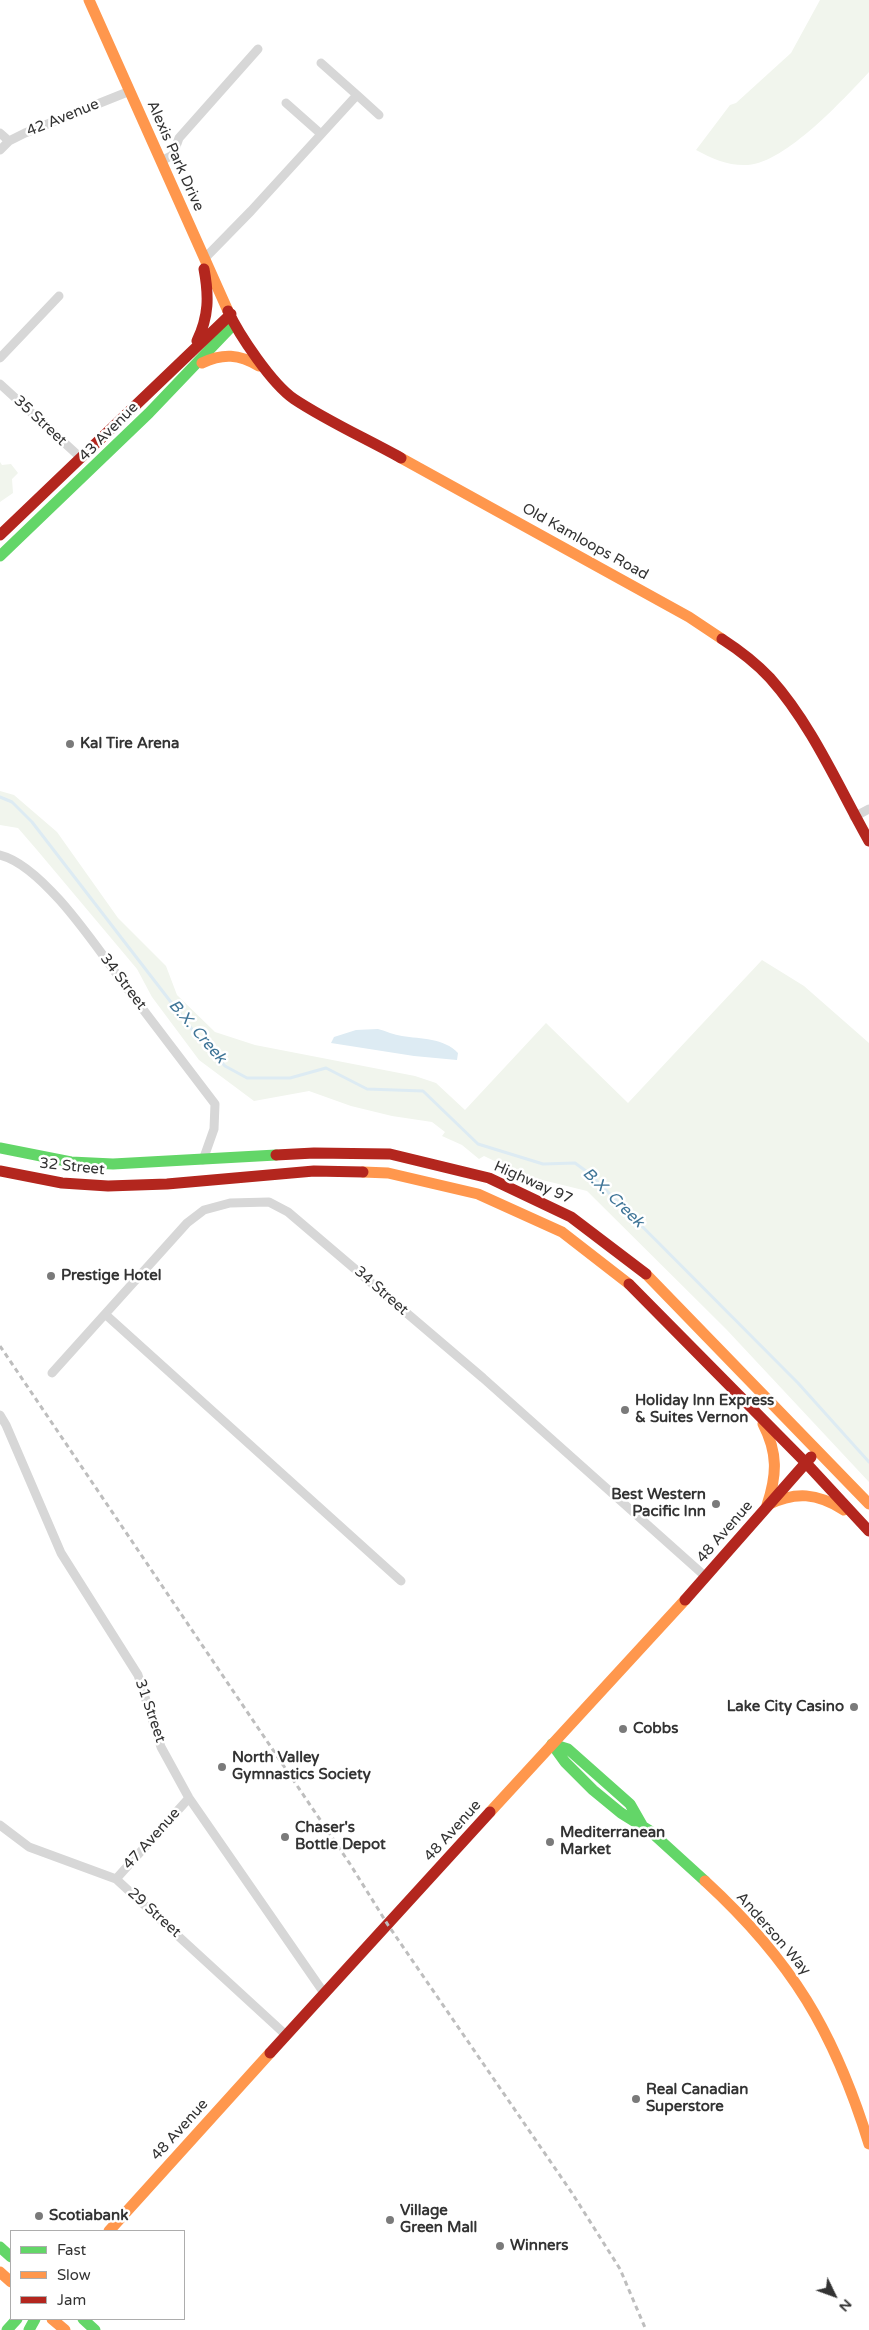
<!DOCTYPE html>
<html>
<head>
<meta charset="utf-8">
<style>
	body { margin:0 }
	#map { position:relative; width:869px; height:2330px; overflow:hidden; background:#fff; font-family:"Varela Round",sans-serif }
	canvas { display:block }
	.legend { position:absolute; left:10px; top:2230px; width:175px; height:90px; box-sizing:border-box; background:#fff; border:1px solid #adadad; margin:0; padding:6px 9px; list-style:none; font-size:15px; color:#333 }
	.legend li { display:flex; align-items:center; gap:10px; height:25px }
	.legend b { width:25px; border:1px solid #adadad }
	.north { position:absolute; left:809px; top:2270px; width:50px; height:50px; -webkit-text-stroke:4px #fff; paint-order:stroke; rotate:132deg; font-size:14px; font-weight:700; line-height:20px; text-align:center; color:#333 }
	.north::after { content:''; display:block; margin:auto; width:18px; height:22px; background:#333; clip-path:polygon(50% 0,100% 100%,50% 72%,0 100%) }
</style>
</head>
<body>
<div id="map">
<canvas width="869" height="2330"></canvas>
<ul class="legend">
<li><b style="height:6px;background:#63d668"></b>Fast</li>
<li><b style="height:6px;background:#ff974d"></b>Slow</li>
<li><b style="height:6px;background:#b3261e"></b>Jam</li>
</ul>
<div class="north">N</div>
</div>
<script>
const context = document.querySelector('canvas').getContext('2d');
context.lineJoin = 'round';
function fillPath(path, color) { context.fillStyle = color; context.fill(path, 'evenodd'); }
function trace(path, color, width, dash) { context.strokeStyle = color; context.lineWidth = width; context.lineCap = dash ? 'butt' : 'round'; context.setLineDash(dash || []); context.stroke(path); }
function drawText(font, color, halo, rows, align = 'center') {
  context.font = font + ' "Varela Round",sans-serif'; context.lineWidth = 5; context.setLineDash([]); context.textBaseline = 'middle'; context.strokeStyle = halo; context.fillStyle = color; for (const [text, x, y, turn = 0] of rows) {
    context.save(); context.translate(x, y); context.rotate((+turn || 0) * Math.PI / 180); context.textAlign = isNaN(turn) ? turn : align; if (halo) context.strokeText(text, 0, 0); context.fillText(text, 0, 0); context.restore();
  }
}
fillPath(new Path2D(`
	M820,0H869V72C843,100 786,162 748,165C728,166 713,159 696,150L730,105L736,103L791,53Z
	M0,462L2,465L11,464L18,473L12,479L13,493L0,502Z
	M0,791L14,795L57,832L118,918L166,966L177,995L215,1032L255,1045L415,1076L436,1083L465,1110L546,1023L628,1103L762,960L804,986L869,1043V1482L726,1329L587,1191L526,1176L484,1156L479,1159L462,1145L442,1136L445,1132L432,1122L392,1116L351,1106L309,1091L254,1101L199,1060L152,997L137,969L37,850L18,828L0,825Z`), '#f1f5ed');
fillPath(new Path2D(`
	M378,1029C386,1031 394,1035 402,1036C421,1039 444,1038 458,1053L457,1060L414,1056L331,1043L334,1037L356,1030Z`), '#ddebf3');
trace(new Path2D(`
	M0,797L12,802L32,822L194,1032L225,1066L247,1078H290L326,1068L367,1089L423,1091L478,1144L543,1164L575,1163L590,1174L798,1383L869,1462`), '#ddebf3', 3);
trace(new Path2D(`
	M321,63L357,95
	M286,103L321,134
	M0,133L9,141
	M0,150L9,141L25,133L130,91
	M161,161L173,155L179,138L258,49
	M205,258L251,211L357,95L379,115
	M0,358L59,296
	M0,384L81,458
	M854,817L869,809
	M0,855C45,866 101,954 129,991C158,1029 186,1066 215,1104L214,1129L203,1160
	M105,1314L401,1581
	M52,1373L187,1223L204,1210L230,1203L269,1202L288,1212L483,1378L706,1577
	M0,1415L6,1425L61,1553L138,1675L161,1747L189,1798L324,1993
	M0,1825L29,1847L116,1879L286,2035
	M116,1879L189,1798`), '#d7d7d7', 9);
trace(new Path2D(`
	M0,556L149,413L234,324
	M0,1148L71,1162L113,1164L276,1155
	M552,1744L565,1762L593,1790L621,1813L650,1831L705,1881
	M552,1744L568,1749L630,1804L642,1825
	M0,2247L11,2257
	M83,2319L95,2330
	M7,2330L17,2319
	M29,2330L35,2319`), '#63d668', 11);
trace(new Path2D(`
	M89,0L228,311
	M202,363C223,353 239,354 259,366
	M401,458L689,617L722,639
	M363,1172L388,1173L478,1194L562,1232L629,1284
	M646,1274L869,1504
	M763,1424C778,1453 777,1475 767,1505
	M767,1505C796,1491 817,1493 844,1510
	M490,1812L685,1600
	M705,1881C792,1961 834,2031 869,2144
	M109,2231L270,2053
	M0,2272L11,2282
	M52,2319L65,2330`), '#ff974d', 11);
trace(new Path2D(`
	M228,311C239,335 272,384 294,399C327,421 367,439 401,458
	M197,341C209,316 209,296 204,269
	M0,535L231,314
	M722,639C739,650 756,663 770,678C812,725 838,786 869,841
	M276,1155L314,1153L390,1154L489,1178L571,1217L646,1274
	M0,1171L62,1183L108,1186L167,1184L314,1171L363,1172
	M629,1284L806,1463L869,1531
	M685,1600L811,1457
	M270,2053L490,1812`), '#b3261e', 11);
trace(new Path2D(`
	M0,1346L350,1864L388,1925L572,2193L620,2269L646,2330`), '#bebebe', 3, [5, 4]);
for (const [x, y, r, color] of [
	[70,744,5,"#7a7a7a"],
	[51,1276,5,"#7a7a7a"],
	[625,1410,5,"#7a7a7a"],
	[716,1504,5,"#7a7a7a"],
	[854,1707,5,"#7a7a7a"],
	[623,1729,5,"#7a7a7a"],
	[222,1767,5,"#7a7a7a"],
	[285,1837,5,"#7a7a7a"],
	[550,1842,5,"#7a7a7a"],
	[636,2099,5,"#7a7a7a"],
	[39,2216,5,"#7a7a7a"],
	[390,2220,5,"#7a7a7a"],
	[500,2246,5,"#7a7a7a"]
]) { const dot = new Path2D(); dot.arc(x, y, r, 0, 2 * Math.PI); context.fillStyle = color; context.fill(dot); trace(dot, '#fff', 2); }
drawText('15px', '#333', '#fff', [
	["42 Avenue",63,118,-22],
	["Alexis Park Drive",175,156,66],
	["35 Street",40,421,43],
	["43 Avenue",109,432,-45],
	["Old Kamloops Road",585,542,29],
	["34 Street",123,982,53],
	["32 Street",72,1167,6],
	["Highway 97",533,1183,24],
	["34 Street",381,1291,41],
	["48 Avenue",725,1532,-49],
	["31 Street",150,1711,71],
	["48 Avenue",453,1831,-48],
	["47 Avenue",152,1839,-48],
	["29 Street",154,1913,42],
	["Anderson Way",773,1934,49],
	["48 Avenue",180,2130,-48]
]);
drawText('bold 15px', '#333', '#fff', [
	["Kal Tire Arena",80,744],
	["Prestige Hotel",61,1276],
	["Holiday Inn Express",635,1401],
	["& Suites Vernon",635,1418],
	["Best Western",706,1495,"right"],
	["Pacific Inn",706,1512,"right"],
	["Lake City Casino",844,1707,"right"],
	["Cobbs",633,1729],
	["North Valley",232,1758],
	["Gymnastics Society",232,1775],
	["Chaser's",295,1828],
	["Bottle Depot",295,1845],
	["Mediterranean",560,1833],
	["Market",560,1850],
	["Real Canadian",646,2090],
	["Superstore",646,2107],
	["Village",400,2211],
	["Green Mall",400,2228],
	["Scotiabank",49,2216],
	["Winners",510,2246]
], 'left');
drawText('italic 16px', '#3f7597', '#fff', [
	["B.X. Creek",197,1032,49],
	["B.X. Creek",613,1198,44]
]);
</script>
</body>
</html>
